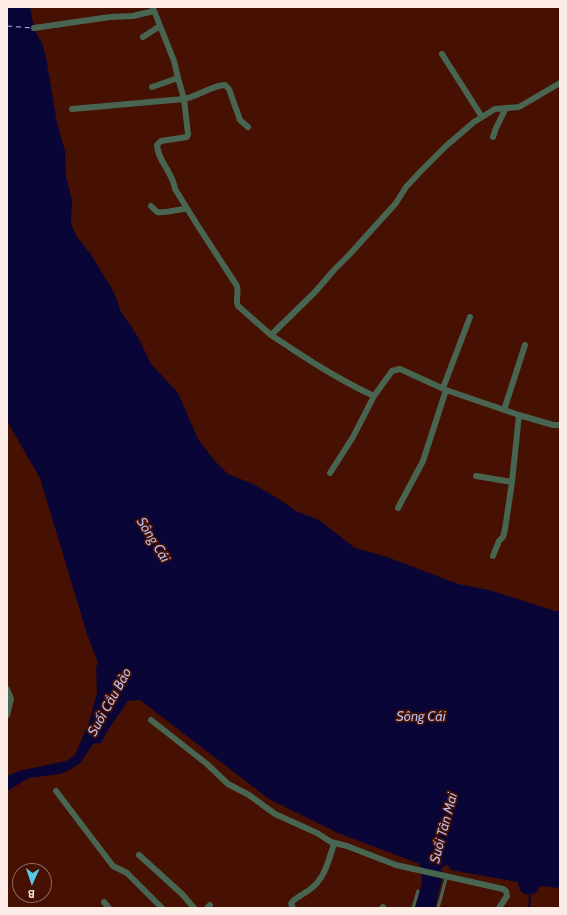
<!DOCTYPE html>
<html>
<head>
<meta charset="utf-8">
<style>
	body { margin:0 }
	#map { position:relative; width:567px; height:915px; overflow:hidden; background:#461003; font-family:Cabin,sans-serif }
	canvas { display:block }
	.frame { position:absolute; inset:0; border:8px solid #fdebe6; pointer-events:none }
	.north { position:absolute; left:12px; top:863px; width:40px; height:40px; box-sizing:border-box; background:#461003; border:1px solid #8f685e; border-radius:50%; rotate:183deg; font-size:11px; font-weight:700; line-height:16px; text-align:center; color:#fdebe6 }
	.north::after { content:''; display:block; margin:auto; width:14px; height:18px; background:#58c9e3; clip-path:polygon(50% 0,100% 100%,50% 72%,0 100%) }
</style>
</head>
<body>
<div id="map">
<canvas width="567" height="915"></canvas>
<div class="frame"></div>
<div class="north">B</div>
</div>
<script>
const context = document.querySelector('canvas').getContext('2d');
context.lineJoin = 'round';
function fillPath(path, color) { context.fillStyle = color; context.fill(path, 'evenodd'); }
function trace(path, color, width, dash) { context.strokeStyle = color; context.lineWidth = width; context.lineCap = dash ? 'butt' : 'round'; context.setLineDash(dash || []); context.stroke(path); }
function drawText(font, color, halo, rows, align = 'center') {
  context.font = font + ' Cabin,sans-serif'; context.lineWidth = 3.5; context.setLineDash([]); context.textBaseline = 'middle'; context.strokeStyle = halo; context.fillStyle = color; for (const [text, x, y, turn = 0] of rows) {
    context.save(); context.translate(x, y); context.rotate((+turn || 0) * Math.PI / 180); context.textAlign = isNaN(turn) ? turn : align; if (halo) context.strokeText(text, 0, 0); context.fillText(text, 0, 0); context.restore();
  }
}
fillPath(new Path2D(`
	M7,7H30L34,28L43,46L46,57L57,123L65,151L66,176L72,201L71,224L77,237L90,253L112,289L117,300L120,310L138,337L151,364L178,393L198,439L214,460L228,474L253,484L279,499L296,511L319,520L355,548L387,557L458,584L489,590L555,611H560V888L540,886L536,893C524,896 520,894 518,882L451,870L448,865L444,866L441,869L442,879L435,908H415L422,883L420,864L338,833L269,799L140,700L128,701L108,730L101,743L93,744L80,763L71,769L60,774L29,778L7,791V776L19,771L66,761L75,755L89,723L97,693L96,667L98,663L87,634L40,478L7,421Z`), '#090536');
trace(new Path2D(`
	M529,908L530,894`), '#090536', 2);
trace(new Path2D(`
	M7,26L32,28`), '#b2bcee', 1, [5, 4]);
trace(new Path2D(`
	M413,908L418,891
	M438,908L447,875`), '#476551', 3);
trace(new Path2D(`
	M34,28L110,17L133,16L154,11
	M143,37L160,26
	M442,54L482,117
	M178,78L184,99C197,97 213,85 225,85L229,89L240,120L248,127
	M152,87L178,78L174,61L153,8
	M72,109L184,99L188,134L187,137L161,141L157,145C158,162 173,172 175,189L198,226L237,286C239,293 235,300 238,306L271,335L315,292L334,270L349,255L396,203L406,187L421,171L446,146L474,122L495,109L519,107L560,83
	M493,137L496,128L506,108
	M151,206L157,212C168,214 177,208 187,209
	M271,335C304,357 337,379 374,396L392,371L400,369L446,390L519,415L553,425H560
	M443,388L470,317
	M504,410L525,345
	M330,473L353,437L374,396
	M476,476L512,482
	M398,508L423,461L446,390
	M493,556L499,541L503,537L505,529L512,482L519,415
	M7,689L11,699L7,715
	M151,720L207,764L228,784L249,795L275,814L317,833L331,842L347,846L396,865L503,889L506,891L507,896L499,908
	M56,791L113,866L127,873L162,908
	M139,855L182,894L194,908
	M104,902L109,908
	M207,908L210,905
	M293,908L291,904L293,901C300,895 308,892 314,886C326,875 329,858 334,844
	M382,908L383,907`), '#476551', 6);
drawText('italic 14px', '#b2bcee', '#461003', [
	["Sông Cái",153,540,58],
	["Suối Cầu Bào",110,702,-61],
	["Sông Cái",421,717],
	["Suối Tân Mai",444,828,-75]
]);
</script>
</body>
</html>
